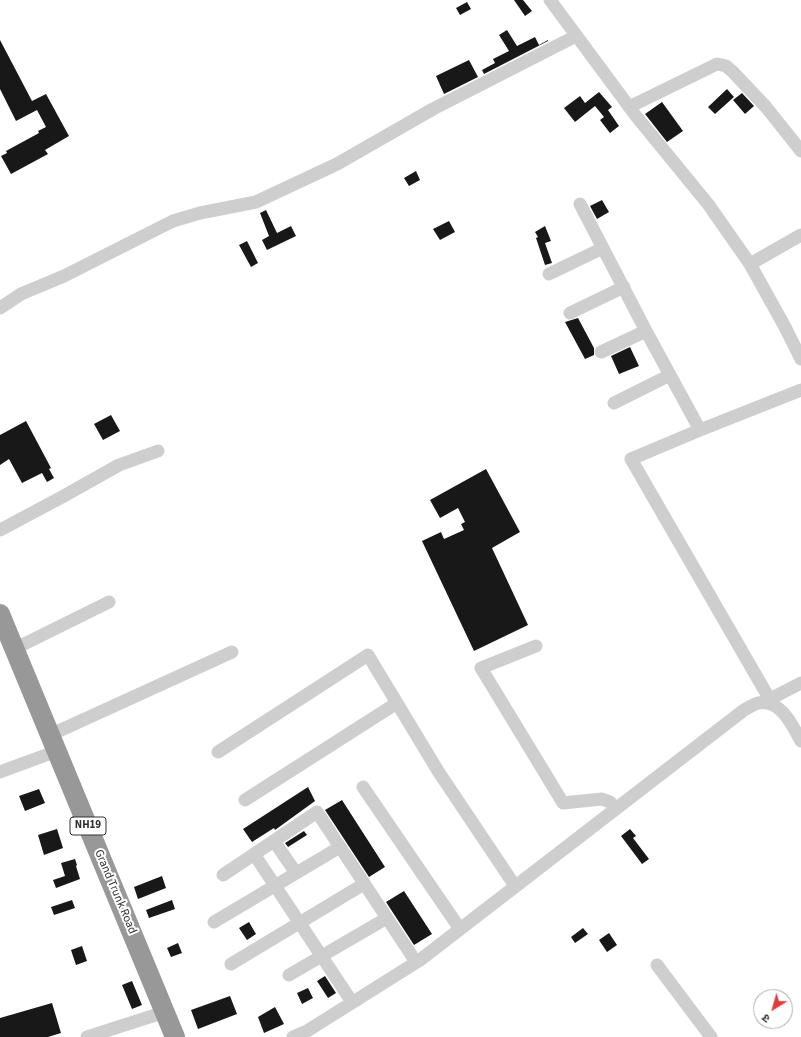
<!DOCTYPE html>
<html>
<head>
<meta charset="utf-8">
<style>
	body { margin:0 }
	#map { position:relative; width:801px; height:1037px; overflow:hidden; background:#fff; font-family:"Source Sans 3","Noto Sans Devanagari",sans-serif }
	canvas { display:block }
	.north { position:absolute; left:753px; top:989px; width:40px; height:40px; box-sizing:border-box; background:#fff; border:1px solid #adadad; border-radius:50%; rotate:217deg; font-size:11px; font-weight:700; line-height:16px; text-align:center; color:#313131 }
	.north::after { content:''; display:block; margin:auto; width:14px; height:18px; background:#e33b39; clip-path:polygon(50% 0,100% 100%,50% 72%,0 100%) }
</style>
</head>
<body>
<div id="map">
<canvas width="801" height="1037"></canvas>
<div class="north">उ</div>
</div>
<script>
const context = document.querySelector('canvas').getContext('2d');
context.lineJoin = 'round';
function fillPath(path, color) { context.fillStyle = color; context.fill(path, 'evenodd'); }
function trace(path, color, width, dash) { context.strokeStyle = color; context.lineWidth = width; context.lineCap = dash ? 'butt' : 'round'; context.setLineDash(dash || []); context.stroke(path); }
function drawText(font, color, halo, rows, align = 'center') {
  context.font = font + ' "Source Sans 3",sans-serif'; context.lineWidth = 4; context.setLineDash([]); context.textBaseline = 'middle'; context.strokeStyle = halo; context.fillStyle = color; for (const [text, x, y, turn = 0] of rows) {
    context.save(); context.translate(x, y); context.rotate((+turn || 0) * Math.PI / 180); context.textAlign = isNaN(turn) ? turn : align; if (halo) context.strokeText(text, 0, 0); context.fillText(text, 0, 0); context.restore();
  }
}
fillPath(new Path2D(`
	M514,0H523L532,11L525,16Z
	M467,2L471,9L460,15L456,8Z
	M507,30L517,46L535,37L539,45L548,40V41L484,74L482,70L495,63L493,59L509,51L499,35Z
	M0,40L32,101L46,94L69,136L45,150L48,154L11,174L1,156L7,153L6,151L39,133L38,131L46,127L37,110L16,121L0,89Z
	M469,60L478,77L444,94L436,76Z
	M727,89L734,97L715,114L708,107Z
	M599,92L612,107L608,110L619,126L610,133L600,120L604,117L595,106L575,122L564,108L580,96L585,103Z
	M742,93L754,106L745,114L733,100Z
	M662,102L683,131L667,142L645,114Z
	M416,171L420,180L409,186L404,178Z
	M602,200L609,212L597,219L590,206Z
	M266,210L277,233L291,226L296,236L267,250L262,240L269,236L260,213Z
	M449,221L455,232L440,240L433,229Z
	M545,226L551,241L545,243L552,263L545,265L536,238L538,237L535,232Z
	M247,241L258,263L251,267L239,245Z
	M578,318L594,348V355L585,359L565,322Z
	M630,347L639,366L619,374L611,356Z
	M111,415L120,431L103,440L94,424Z
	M26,421L51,468L49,469L54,478L47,482L42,473L22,483L9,459L0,465V435Z
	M486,469L520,532L492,548L528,625L474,651L422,541L441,532L444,539L464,530L461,524L465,522L458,508L440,518L430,500Z
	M308,787L315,801L275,830L274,828L252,842L243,829Z
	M39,789L45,803L25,811L19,796Z
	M342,800L385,867L369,877L325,810Z
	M57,829L63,848L44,855L38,835Z
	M630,829L636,836L633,838L649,859L642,864L621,836Z
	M304,831L307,835L288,847L285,843Z
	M75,859L77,865L76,866L80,879L56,888L53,880L65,876L61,863Z
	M162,876L166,888L138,899L134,887Z
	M404,891L432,934L414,945L386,902Z
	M72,900L75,908L54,915L51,907Z
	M172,900L175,909L149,918L146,910Z
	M249,922L256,934L247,940L239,928Z
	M583,928L588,934L575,943L571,937Z
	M609,933L617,945L607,952L599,940Z
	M178,943L182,953L171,957L167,948Z
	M82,946L87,961L76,965L71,950Z
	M325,976L336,993L328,998L317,981Z
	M132,981L142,1005L132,1009L122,985Z
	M308,988L313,998L302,1004L297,993Z
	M230,996L237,1014L198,1029L191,1010Z
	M52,1003L61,1033L48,1037H0V1018Z
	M275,1007L284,1024L264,1033L258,1017Z`), '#181818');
trace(new Path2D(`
	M550,0L636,116L708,204L750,264L785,327L801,359
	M629,107L717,64L726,66L733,72L766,107L801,151
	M580,204L646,331L700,430
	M750,264L801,235
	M549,274L603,248
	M0,308L21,294L64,276L173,221L200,213L256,202L337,164L433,109L576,36
	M570,313L624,287
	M601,352L646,331
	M614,403L670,375
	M0,530L62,497L119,465L158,451
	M536,646L481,668L563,803L602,799L610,802L616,809
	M14,649L109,602
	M770,699L801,683
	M773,705L631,459L700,430L801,390
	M50,735L232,652
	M218,752L368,655L438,771L515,886
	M0,772L57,751
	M363,787L460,929
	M245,800L397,703
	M274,841L296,873
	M254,854L352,1002
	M223,875L317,812L416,962
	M214,922L340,847
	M231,964L364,884
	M657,965L711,1037
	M289,975L387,918
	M87,1037L165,1012
	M293,1037L307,1031L420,960L744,710C748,708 754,704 758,703C781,699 792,725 801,741`), '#cecece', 13);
trace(new Path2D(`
	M0,614L175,1037`), '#989898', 20);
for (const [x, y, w] of [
	[88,826,36]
]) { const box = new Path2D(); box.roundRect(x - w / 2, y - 9, w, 18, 3); context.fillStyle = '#fff'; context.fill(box); trace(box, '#313131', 1); }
drawText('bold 11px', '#313131', null, [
	["NH19",88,826]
]);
drawText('12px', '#313131', '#fff', [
	["Grand Trunk Road",115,892,67]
]);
</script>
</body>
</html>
